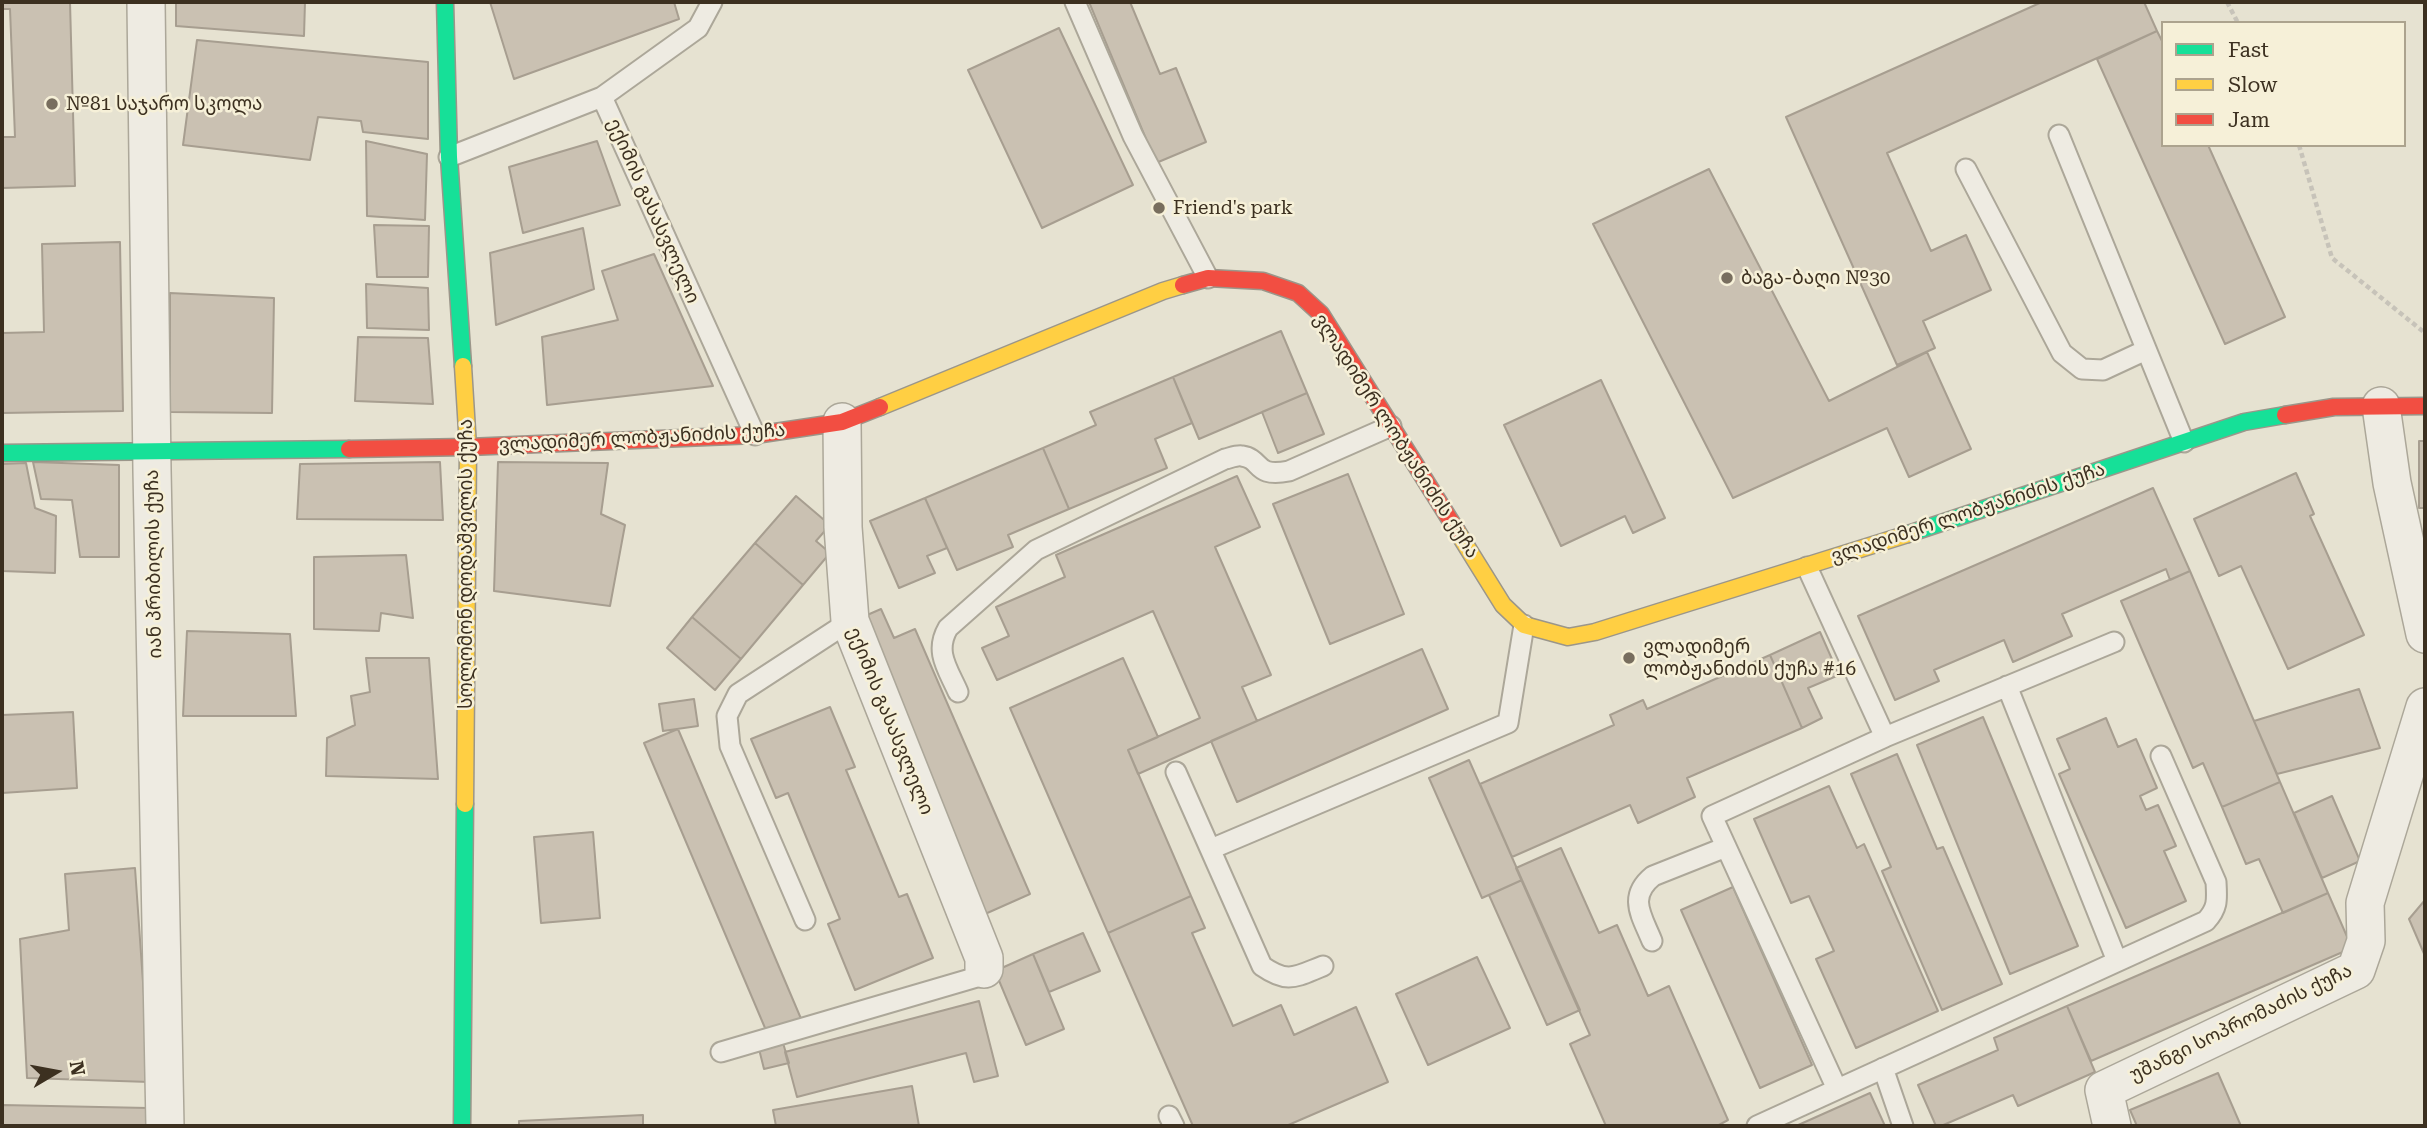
<!DOCTYPE html>
<html>
<head>
<meta charset="utf-8">
<style>
	body { margin:0 }
	#map { position:relative; width:2427px; height:1128px; overflow:hidden; background:#e6e2d1; font-family:"Roboto Serif",serif }
	canvas { display:block }
	.frame { position:absolute; inset:0; border:4px solid #3c3020; pointer-events:none }
	.legend { position:absolute; left:2161px; top:21px; width:245px; height:126px; box-sizing:border-box; background:#f6f0d8; border:2px solid #aca38e; margin:0; padding:9px 12px; list-style:none; font-size:21px; color:#3c3020 }
	.legend li { display:flex; align-items:center; gap:14px; height:35px }
	.legend b { width:35px; border:2px solid #aca38e }
	.north { position:absolute; left:21px; top:1037px; width:70px; height:70px; -webkit-text-stroke:5px #f6f0d8; paint-order:stroke; rotate:80deg; font-size:19px; font-weight:700; line-height:28px; text-align:center; color:#3c3020 }
	.north::after { content:''; display:block; margin:auto; width:24px; height:32px; background:#3c3020; clip-path:polygon(50% 0,100% 100%,50% 72%,0 100%) }
</style>
</head>
<body>
<div id="map">
<canvas width="2427" height="1128"></canvas>
<div class="frame"></div>
<ul class="legend">
<li><b style="height:9px;background:#16e098"></b>Fast</li>
<li><b style="height:9px;background:#ffcf43"></b>Slow</li>
<li><b style="height:9px;background:#f24e42"></b>Jam</li>
</ul>
<div class="north">N</div>
</div>
<script>
const context = document.querySelector('canvas').getContext('2d');
context.lineJoin = 'round';
function fillPath(path, color) { context.fillStyle = color; context.fill(path, 'evenodd'); }
function trace(path, color, width, dash) { context.strokeStyle = color; context.lineWidth = width; context.lineCap = dash ? 'butt' : 'round'; context.setLineDash(dash || []); context.stroke(path); }
function drawText(font, color, halo, rows, align = 'center') {
  context.font = font + ' "Roboto Serif","Noto Sans Georgian",serif'; context.lineWidth = 5; context.setLineDash([]); context.textBaseline = 'middle'; context.strokeStyle = halo; context.fillStyle = color; for (const [text, x, y, turn = 0] of rows) {
    context.save(); context.translate(x, y); context.rotate((+turn || 0) * Math.PI / 180); context.textAlign = isNaN(turn) ? turn : align; if (halo) context.strokeText(text, 0, 0); context.fillText(text, 0, 0); context.restore();
  }
}
const building = new Path2D(`
	M2,2H70L75,186L2,188V137H15L10,9H2Z
	M176,2H305L304,36L176,26Z
	M490,2H674L679,19L514,79Z
	M1089,2H1130L1160,74L1176,68L1206,142L1156,163Z
	M2042,2H2144L2157,31L1887,153L1931,251L1966,235L1991,290L1923,321L1935,348L1897,365L1786,117Z
	M1059,28L1133,185L1042,228L968,70Z
	M2157,31L2163,43V145H2208L2285,317L2225,344L2097,59Z
	M197,40L428,62V139L363,132L361,121L318,117L310,160L183,145Z
	M366,141L427,154L425,220L367,216Z
	M597,141L620,205L523,233L509,167Z
	M1709,169L1829,401L1927,352L1971,449L1909,477L1887,428L1733,498L1593,224Z
	M374,225L429,226L428,277H377Z
	M583,228L594,289L496,325L490,253Z
	M120,242L123,411L2,413V333L44,332L42,244Z
	M654,254L713,386L547,405L542,337L618,320L602,271Z
	M366,284L428,288L429,330L367,328Z
	M170,293L274,298L272,413L170,412Z
	M1281,331L1307,393L1199,439L1173,377Z
	M358,337L428,338L433,404L355,401Z
	M1173,377L1192,423L1155,439L1167,468L1069,509L1043,448L1096,425L1090,412Z
	M1601,380L1665,518L1633,533L1625,516L1561,546L1504,425Z
	M1307,393L1324,434L1278,453L1262,412Z
	M2419,441H2425V508H2419Z
	M1043,448L1069,509L1008,535L1013,547L957,570L925,498Z
	M33,462L119,465V557H80L72,500L41,499Z
	M440,462L443,520L297,519L300,464Z
	M498,462L608,463L601,514L625,525L610,606L494,591Z
	M26,463L35,508L56,516L55,573L2,571V464Z
	M2296,473L2314,514L2310,516L2364,635L2288,669L2241,566L2219,576L2194,519Z
	M1348,474L1404,614L1330,644L1273,504Z
	M1237,476L1260,527L1215,547L1271,675L1242,687L1257,721L1138,774L1128,750L1200,718L1153,611L997,680L982,648L1009,636L996,607L1065,577L1056,555Z
	M2153,488L2190,571L2170,580L2166,569L2062,614L2072,636L2013,662L2004,640L1934,670L1939,681L1895,700L1858,616Z
	M796,496L830,525L816,541L830,553L803,585L755,543Z
	M925,498L947,548L927,556L935,573L899,588L870,521Z
	M755,543L803,585L741,659L692,617Z
	M406,555L413,618L381,613L379,631L314,629V557Z
	M2190,571L2280,782L2222,807L2203,763L2193,768L2121,601Z
	M881,609L894,638L915,629L1030,894L985,914L858,619Z
	M692,617L741,659L715,690L667,648Z
	M187,631L290,634L296,716H183Z
	M1820,632L1839,675L1808,688L1822,718L1802,728L1770,655Z
	M1422,649L1448,709L1237,802L1211,741Z
	M1770,655L1802,728L1687,778L1695,797L1638,823L1630,805L1512,857L1480,784L1614,725L1610,715L1643,700L1647,709Z
	M366,658H429L438,779L326,776L327,738L355,725L351,696L370,692Z
	M1123,658L1158,737L1128,750L1191,896L1108,933L1010,708Z
	M2359,689L2380,748L2277,774L2254,721Z
	M694,699L698,726L663,731L659,704Z
	M830,707L855,767L846,770L899,897L907,894L933,958L855,990L828,924L840,919L788,793L776,798L751,739Z
	M73,712L77,788L2,793V715Z
	M1983,717L2078,946L2010,974L1917,745Z
	M2106,718L2118,747L2136,739L2157,788L2140,796L2146,810L2158,805L2176,846L2164,851L2186,901L2126,928L2059,774L2070,769L2057,739Z
	M678,729L802,1021L768,1035L644,743Z
	M1897,754L1937,849L1943,847L2002,984L1942,1010L1882,871L1891,867L1851,774Z
	M1469,760L1522,880L1482,898L1429,778Z
	M2280,782L2328,893L2283,913L2259,859L2246,864L2222,807Z
	M1829,786L1857,848L1864,844L1938,1011L1856,1048L1816,959L1834,951L1809,896L1791,903L1754,819Z
	M2332,796L2360,861L2322,878L2294,813Z
	M593,832L600,918L541,923L534,837Z
	M1561,848L1599,933L1617,925L1648,996L1669,986L1728,1120L1717,1126H1606L1570,1044L1590,1035L1516,868Z
	M135,868L150,1082L27,1078L20,939L69,930L65,874Z
	M1522,880L1580,1010L1547,1025L1489,895Z
	M1733,887L1812,1065L1760,1088L1681,910Z
	M2328,893L2352,948L2091,1061L2067,1006Z
	M1191,896L1205,928L1192,933L1233,1026L1281,1005L1294,1035L1356,1007L1388,1082L1286,1126H1193L1108,933Z
	M2425,900V956L2409,919Z
	M1083,933L1100,971L1049,992L1033,954Z
	M1033,954L1064,1029L1026,1045L995,971Z
	M1477,957L1510,1028L1428,1065L1396,994Z
	M979,1001L998,1076L974,1082L966,1053L797,1097L785,1052Z
	M2067,1006L2095,1072L2018,1106L2013,1095L1941,1126H1936L1918,1085L1998,1050L1994,1038Z
	M783,1043L789,1063L764,1069L759,1049Z
	M2218,1073L2241,1126H2137L2130,1110Z
	M912,1086L919,1126H776L773,1110Z
	M1870,1093L1885,1126H1796Z
	M2,1105L148,1108L149,1126H2Z
	M643,1115V1126H519V1121Z`);
fillPath(building, '#cac1b2');
trace(building, '#a79e90', 2);
const lane = new Path2D(`
	M1075,2L1133,136L1208,278
	M602,97L698,28L712,2
	M2059,135L2184,442
	M449,157L602,97L755,435
	M1966,169L2062,353L2082,369L2103,370L2146,350
	M1807,567L1885,737L1712,816L1837,1089
	M2007,686L2117,961
	M958,692C948,669 934,652 948,628L1036,550L1225,459C1230,458 1237,455 1242,456C1263,459 1253,478 1289,471L1391,426
	M1885,737L2114,642
	M1176,772L1262,966C1288,984 1295,977 1323,966
	M1211,849L1508,723L1524,625
	M805,920L730,746L727,716L738,694L850,621
	M1652,941C1642,916 1627,897 1653,876L1726,847
	M721,1052L977,977L984,969
	M1883,1068L1903,1126
	M1169,1116L1174,1126
	M1757,1126L2206,921C2218,908 2217,900 2216,882L2161,756`);
const street = new Path2D(`
	M146,2L152,470L165,1126
	M2381,406L2392,483L2425,634
	M842,422L843,527L850,621L984,958V969
	M2112,1126L2104,1090L2356,970L2366,941L2365,903L2425,707`);
const fast = new Path2D(`
	M445,2L449,157L463,366
	M2,453L349,449
	M1908,534L2244,422L2285,415
	M462,1126L465,804`);
const slow = new Path2D(`
	M463,366L468,447L465,804
	M880,407L1163,291L1183,285
	M1457,531L1503,605L1524,625L1568,637L1595,632L1908,534`);
const jam = new Path2D(`
	M1183,285L1208,278L1263,281L1298,293L1321,314L1457,531
	M2285,415L2334,407L2425,406
	M349,449L468,447L755,435L842,422L880,407`);
trace(lane, '#aca799', 23);
trace(street, '#aca799', 40);
trace(fast, '#9b968a', 19);
trace(slow, '#9b968a', 19);
trace(jam, '#9b968a', 19);
trace(new Path2D(`
	M2227,2L2238,23
	M2299,145L2332,258L2425,333`), '#c7c3b9', 4.5, [5, 3.5]);
trace(lane, '#eeebe2', 19);
trace(street, '#eeebe2', 37);
trace(fast, '#16e098', 16);
trace(slow, '#ffcf43', 16);
trace(jam, '#f24e42', 16);
for (const [x, y, r, color] of [
	[52,104,7,"#786e5e"],
	[1159,208,7,"#786e5e"],
	[1727,278,7,"#786e5e"],
	[1629,658,7,"#786e5e"]
]) { const dot = new Path2D(); dot.arc(x, y, r, 0, 2 * Math.PI); context.fillStyle = color; context.fill(dot); trace(dot, '#f6f0d8', 2.5); }
drawText('19px', '#3c3020', '#f6f0d8', [
	["№81 საჯარო სკოლა",66,104],
	["Friend's park",1173,208],
	["ბაგა-ბაღი №30",1741,278],
	["ვლადიმერ",1643,647],
	["ლობჟანიძის ქუჩა #16",1643,669]
], 'left');
drawText('19px', '#3c3020', '#f6f0d8', [
	["ექიმის გასასვლელი",653,211,66],
	["ვლადიმერ ლობჟანიძის ქუჩა",1396,436,57],
	["ვლადიმერ ლობჟანიძის ქუჩა",642,438,-3],
	["ვლადიმერ ლობჟანიძის ქუჩა",1968,513,-18],
	["იან პრიბილის ქუჩა",154,564,-91],
	["სოლომონ დოდაშვილის ქუჩა",466,564,-90],
	["ექიმის გასასვლელი",890,721,68],
	["უშანგი სოპრომაძის ქუჩა",2241,1023,-26]
]);
</script>
</body>
</html>
